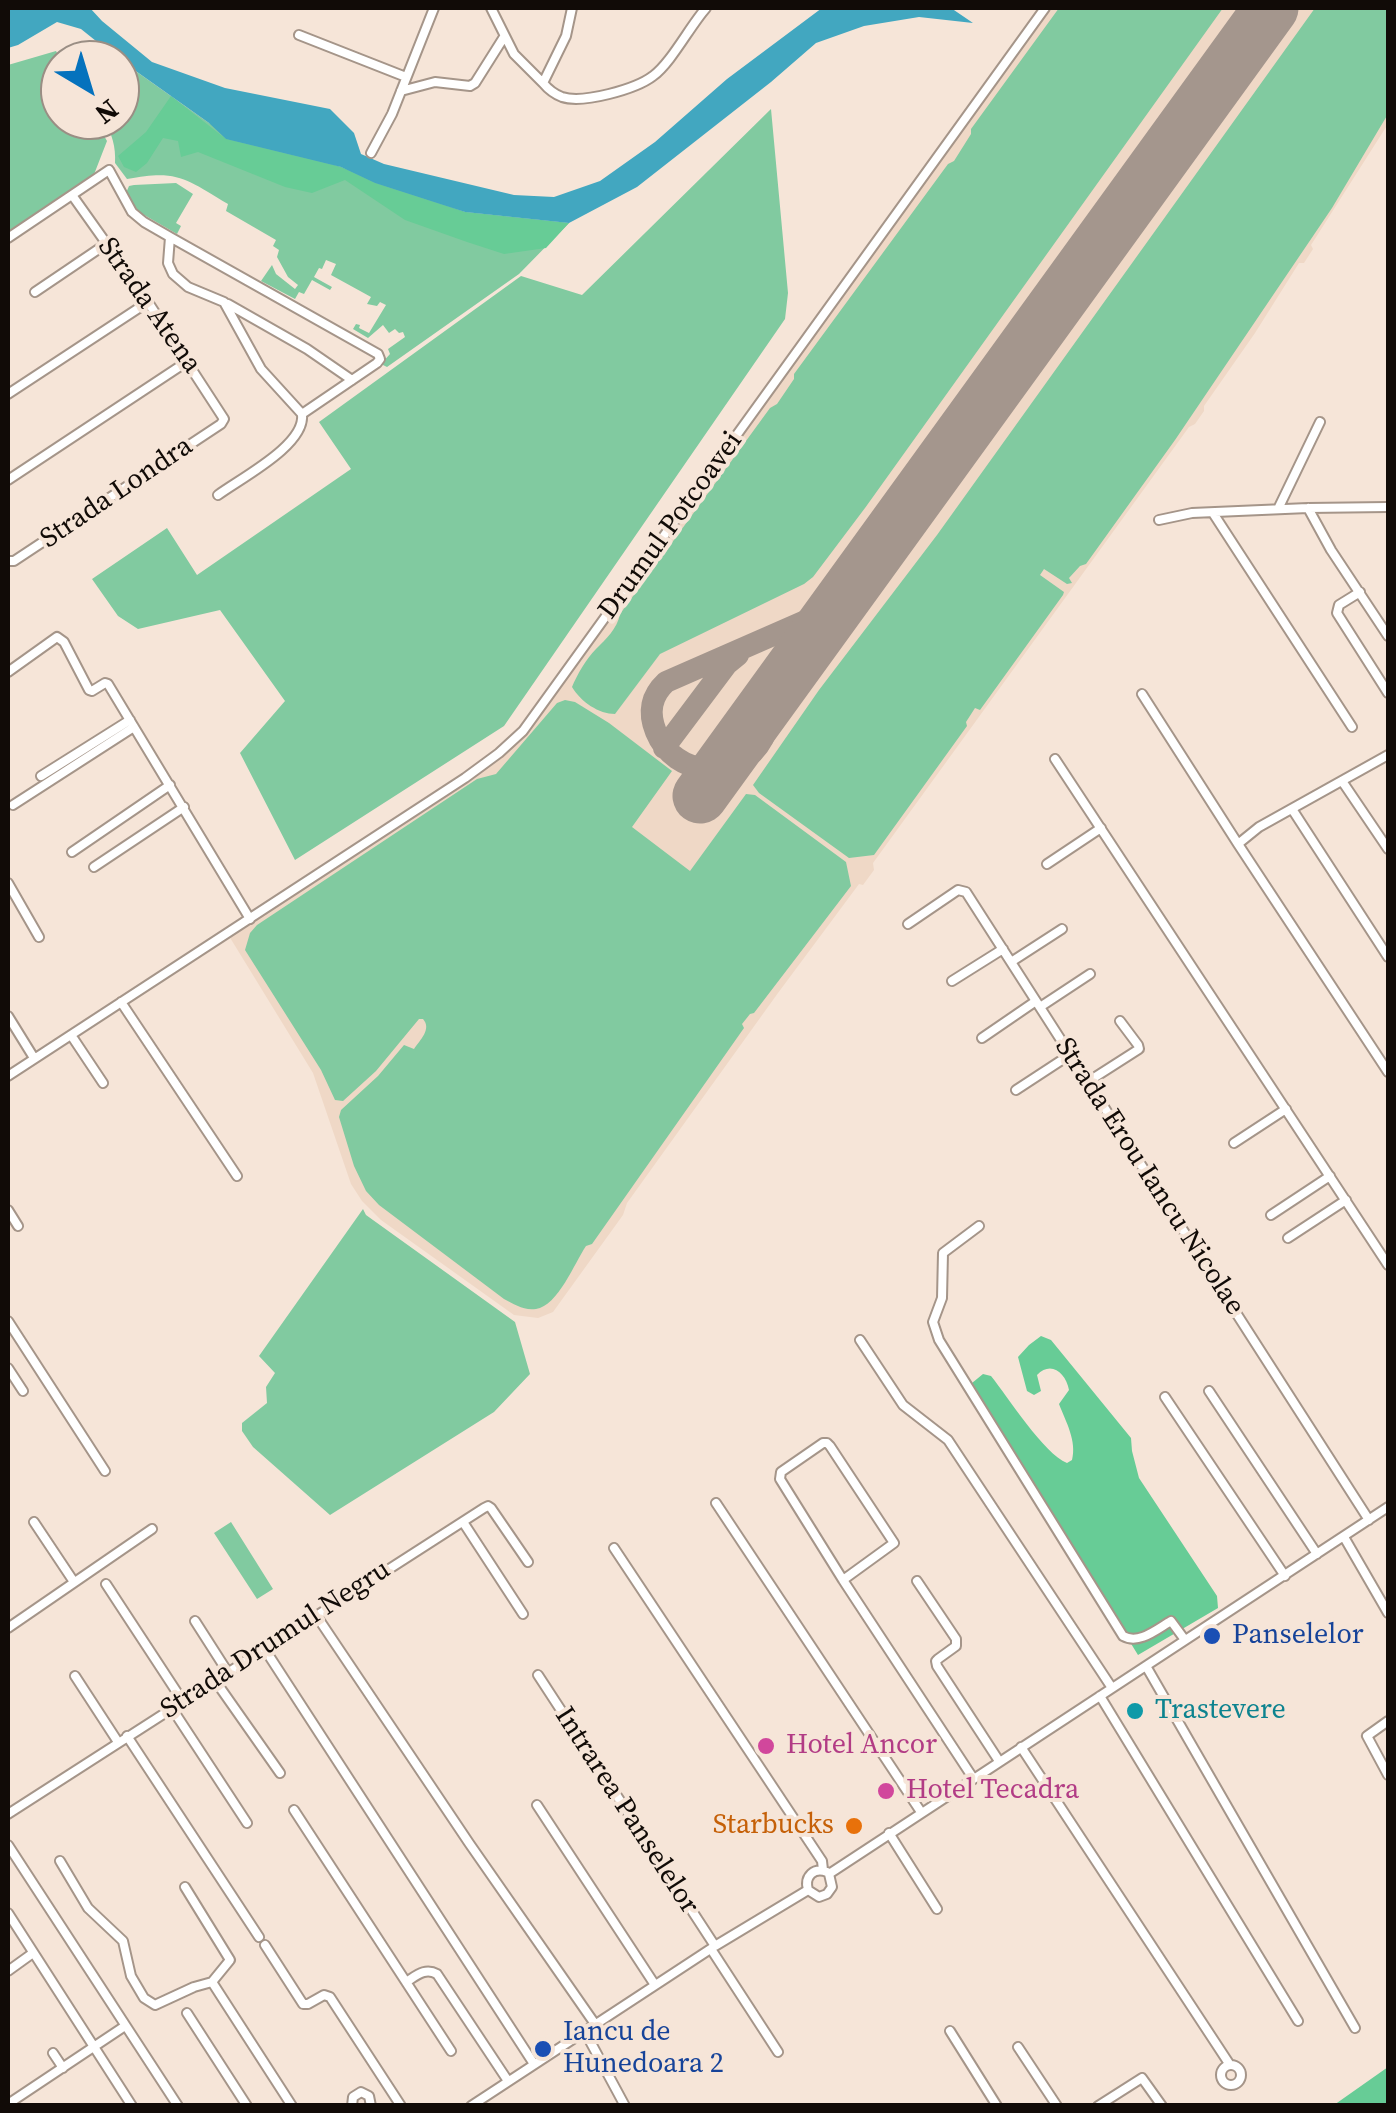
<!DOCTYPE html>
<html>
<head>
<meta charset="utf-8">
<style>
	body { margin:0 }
	#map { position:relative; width:1396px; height:2113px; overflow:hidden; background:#f6e5d8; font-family:"Source Serif 4",serif }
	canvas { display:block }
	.frame { position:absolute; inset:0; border:10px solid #110b07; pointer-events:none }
	.north { position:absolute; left:40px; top:40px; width:100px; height:100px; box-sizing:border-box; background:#f6e5d8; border:2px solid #9a8e84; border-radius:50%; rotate:142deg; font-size:28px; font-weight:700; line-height:40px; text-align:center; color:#110b07 }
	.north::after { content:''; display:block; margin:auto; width:35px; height:45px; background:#0572bd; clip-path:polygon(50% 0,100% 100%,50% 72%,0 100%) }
</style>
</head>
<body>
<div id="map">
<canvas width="1396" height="2113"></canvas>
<div class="frame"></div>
<div class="north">N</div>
</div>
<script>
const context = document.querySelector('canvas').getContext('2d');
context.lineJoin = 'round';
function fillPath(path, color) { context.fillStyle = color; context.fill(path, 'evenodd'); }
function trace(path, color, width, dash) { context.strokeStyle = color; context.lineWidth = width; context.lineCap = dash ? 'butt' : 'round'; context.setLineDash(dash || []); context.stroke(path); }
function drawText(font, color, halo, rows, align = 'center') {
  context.font = font + ' "Source Serif 4",serif'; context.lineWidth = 8; context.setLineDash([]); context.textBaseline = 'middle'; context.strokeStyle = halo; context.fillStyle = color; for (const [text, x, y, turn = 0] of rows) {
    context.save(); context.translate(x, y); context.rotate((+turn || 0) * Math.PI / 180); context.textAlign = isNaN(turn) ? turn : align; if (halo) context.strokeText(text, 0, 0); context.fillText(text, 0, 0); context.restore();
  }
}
fillPath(new Path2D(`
	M1050,8H1388V124L1311,245L1313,249L1304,263H1299L1255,333L1204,406V411L1195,424L1189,427L873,863L874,870L863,885L859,884L778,993L627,1203L623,1215L553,1312L538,1318L514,1315L381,1220L362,1201L351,1184L313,1073L229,936L236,934V932L473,776L503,754L523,734Z`), '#efd8c6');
fillPath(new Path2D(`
	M1059,8H1223L865,508L813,577L804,584L660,654L615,714C599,714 581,702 572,687C577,675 586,659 596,649C606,639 617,629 620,614L770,408L777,404L794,379V374L948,164L954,161L971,134V129Z
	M1315,8H1388V114L1332,208L1175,440L1086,564L1080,566L1069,578L1072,583L1067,584L1044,569L1040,575L1064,592L1063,595L980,710L975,708L966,722L967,726L874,855L849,858L759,793L753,785L819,690L937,535Z
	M56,51L61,60L60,120H95L107,141L93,177L8,234V65Z
	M120,60L209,123L341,167L465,212L569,223L519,274L387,367L381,364L390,354L388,349L405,337L403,332L399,333L395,329L389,333L383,325L368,338L353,329L356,324L360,325L359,328L369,333L386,305L380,302L377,306L367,304L371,297L331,275L336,264L326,260L322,269L319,268L314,277L332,287L330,290L312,280L304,294L299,292L295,299L261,281L272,265L276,274L295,289L298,285L288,277L277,257L279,250L273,246L276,240L226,211L228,204C186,179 178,169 127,179L115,163C116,147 112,134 104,120H120Z
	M771,109L788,293L785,319L504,726L295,860L240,753L285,701L220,610L138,629L118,616L92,579L167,528L197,575L351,469L319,422L521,276L582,295Z
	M176,183L193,194L176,223L181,226L177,234L139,212L126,193L129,186L134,185Z
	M565,700L575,702L609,723L672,771L632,827L690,871L746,794L755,795L846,862L851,886L754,1013L750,1014L742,1024L744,1028L592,1244L586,1246C575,1262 558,1306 536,1309C524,1311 514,1304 504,1299L379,1205L366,1191L354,1166L339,1117L341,1110L378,1076L404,1045L414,1049C420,1040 432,1029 423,1019H419L376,1071L343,1101L335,1100L321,1070L245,950L250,933L257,925L477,779L496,774L557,703Z
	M363,1209L366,1215L515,1322L530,1374L494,1412L330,1515L253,1447L242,1431V1423L267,1403L266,1387L275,1373L259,1356Z
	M231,1522L273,1589L257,1599L214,1533Z`), '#81caa0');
fillPath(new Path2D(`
	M171,96L226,139L341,167L375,183L465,212L569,223L546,248L504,254L467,242L405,220L345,180L312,193L285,187L198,152L181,157L178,141L163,138L147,163L136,172L124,167L118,156L146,132Z
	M1041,1336L1051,1340L1131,1438L1132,1451L1139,1478L1217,1596L1218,1608L1138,1655L974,1389L972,1383L983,1374L991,1376C1008,1397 1044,1454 1067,1463L1072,1460C1077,1441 1066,1422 1059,1404L1069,1390C1066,1373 1051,1360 1037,1375L1041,1391L1034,1395L1027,1391L1018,1357L1029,1345Z
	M1388,2067V2105H1334Z`), '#67cc96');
fillPath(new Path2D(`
	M8,8H90L102,21L152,62L225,88L330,109L354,133L361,154L384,164L514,195L554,197L600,181L655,142L727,79L822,8H951L973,23L919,17L864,26L816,43L771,82L637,187L569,223L465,212L375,183L341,167L226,139L209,123L116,57L81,29L57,22L18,45L8,48Z`), '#42a7c0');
trace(new Path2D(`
	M770,700C770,713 769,726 763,738C739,784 674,777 656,732C648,712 651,696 666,682L812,618L849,590
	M664,748L727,664L738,655`), '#a4968d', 22);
trace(new Path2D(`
	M700,796L1271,8`), '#a4968d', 55);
const minor = new Path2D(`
	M491,8L514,54L543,83
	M572,8L566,36L543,83C548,89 554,94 562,97C583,104 636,89 653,76C671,63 690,26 706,8
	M299,35L406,77
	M401,91L435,82L470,86L475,83L504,37
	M371,153L392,114L434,8
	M170,237L378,354L380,359L377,363L302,414
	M8,238L109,170L132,212L144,222L170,237L168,263L173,274L188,287L224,302L261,369L302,414
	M35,292L106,244
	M228,304L307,349L352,380
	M8,394L148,302
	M8,480L188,361
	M218,495C241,478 306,445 302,414
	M1308,508L1331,550L1388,636
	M1278,509L1320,422
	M1213,513L1352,727
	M1159,520L1192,513L1308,508L1388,507
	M8,561H14L221,424L224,419L148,302L72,195
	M1360,592L1339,605L1337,613L1388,693
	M8,672L57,637L64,642L89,690L92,691L105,683L108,684L250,919
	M1142,694L1238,844L1388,1072
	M1055,759L1388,1265
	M41,776L130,720
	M1342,781L1388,849
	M13,805L134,727
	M1292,809L1388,957
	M1238,844L1259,827L1388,755
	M72,852L170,785
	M1047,864L1101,828
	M94,867L184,807
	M8,883L39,937
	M908,924L958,890L966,892L1369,1520
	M1011,962L1062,929
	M952,981L1003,949
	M121,1002L237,1176
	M1040,1007L1090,974
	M8,1016L34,1058
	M71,1035L103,1083
	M982,1038L1036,1001
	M8,1076L465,778L499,753L523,731L1045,8
	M1089,1081L1139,1049L1138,1045L1120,1021
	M1016,1090L1071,1054
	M1234,1143L1286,1109
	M8,1210L18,1226
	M1271,1215L1330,1176
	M979,1226L943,1253L942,1298L933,1322L939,1340L1123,1636C1139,1645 1157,1629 1171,1621L1185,1640
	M1288,1238L1346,1200
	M8,1321L105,1471
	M860,1340L903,1405L948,1440L1112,1688
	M8,1368L23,1391
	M1209,1391L1317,1554
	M1165,1397L1285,1576
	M716,1503L921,1812
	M34,1522L74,1582
	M463,1522L523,1614
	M1344,1537L1388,1613
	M614,1548L822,1861L823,1870
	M843,1580L894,1543L830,1446L827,1443H823L781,1472L780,1479L843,1580L973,1778
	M917,1581L956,1639V1646L938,1659L936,1661L937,1666L999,1761
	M106,1584L182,1700
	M316,1615L469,1843L595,2024
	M195,1621L227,1671
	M8,1628L152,1529
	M264,1648L534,2064
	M1146,1666L1355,2028
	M538,1675L715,1946
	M75,1676L118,1742
	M214,1679L280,1773
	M1100,1696L1298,2021
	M171,1707L247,1823
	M1388,1721L1367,1736L1388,1775
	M127,1736L259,1937
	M1021,1747L1230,2065
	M537,1805L655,1985
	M294,1810L451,2051
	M8,1814L484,1508L488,1506L491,1508L528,1562
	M889,1833L937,1909
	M8,1845L178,2106
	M60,1861L88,1908L123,1941L131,1976L144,1998L155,2005L194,1987L212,1982L230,1960L185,1887
	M829,1874L1388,1507
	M808,1890L819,1897L827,1894L832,1887L829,1874
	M808,1890C804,1876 814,1867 827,1872
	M8,1913L132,2106
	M265,1945L303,2004H308L324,1995L330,1997L401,2106
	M711,1949L778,2052
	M8,1971L33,1953
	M212,1982L292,2106
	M406,1982C416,1976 425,1967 437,1974L508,2081
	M187,2013L247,2106
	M584,2030L625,2106
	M950,2031L997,2106
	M1018,2047L1057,2106
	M53,2053L63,2068
	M1221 2075a10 10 0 1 1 20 0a10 10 0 1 1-20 0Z
	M8,2104L125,2026
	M352,2106L353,2097L361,2092L369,2096L371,2106
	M471,2106L715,1946L808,1890
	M1098,2106L1142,2078L1162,2106`);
trace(minor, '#a59589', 12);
trace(minor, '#fff', 8);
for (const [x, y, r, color] of [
	[1212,1636,10,"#1a4fb4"],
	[1135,1711,10,"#0f9aa8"],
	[766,1746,10,"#d1479c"],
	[886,1791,10,"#d1479c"],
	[854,1826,10,"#e8710a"],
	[543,2049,10,"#1a4fb4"]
]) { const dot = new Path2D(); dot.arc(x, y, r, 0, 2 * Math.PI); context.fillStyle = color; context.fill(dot); trace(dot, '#f6e5d8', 4); }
drawText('28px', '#110b07', '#f6e5d8', [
	["Strada Atena",149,306,55],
	["Strada Londra",117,493,-34],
	["Drumul Potcoavei",671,526,-54],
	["Strada Erou Iancu Nicolae",1149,1177,57],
	["Strada Drumul Negru",276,1640,-33],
	["Intrarea Panselelor",626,1811,57]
]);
drawText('28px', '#164399', '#f6e5d8', [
	["Panselelor",1232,1636],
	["Iancu de",563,2033],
	["Hunedoara 2",563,2065]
], 'left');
drawText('28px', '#0d838f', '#f6e5d8', [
	["Trastevere",1155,1711]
], 'left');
drawText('28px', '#b23c85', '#f6e5d8', [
	["Hotel Ancor",786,1746],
	["Hotel Tecadra",906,1791]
], 'left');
drawText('28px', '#c56008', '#f6e5d8', [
	["Starbucks",834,1826]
], 'right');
</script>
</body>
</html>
